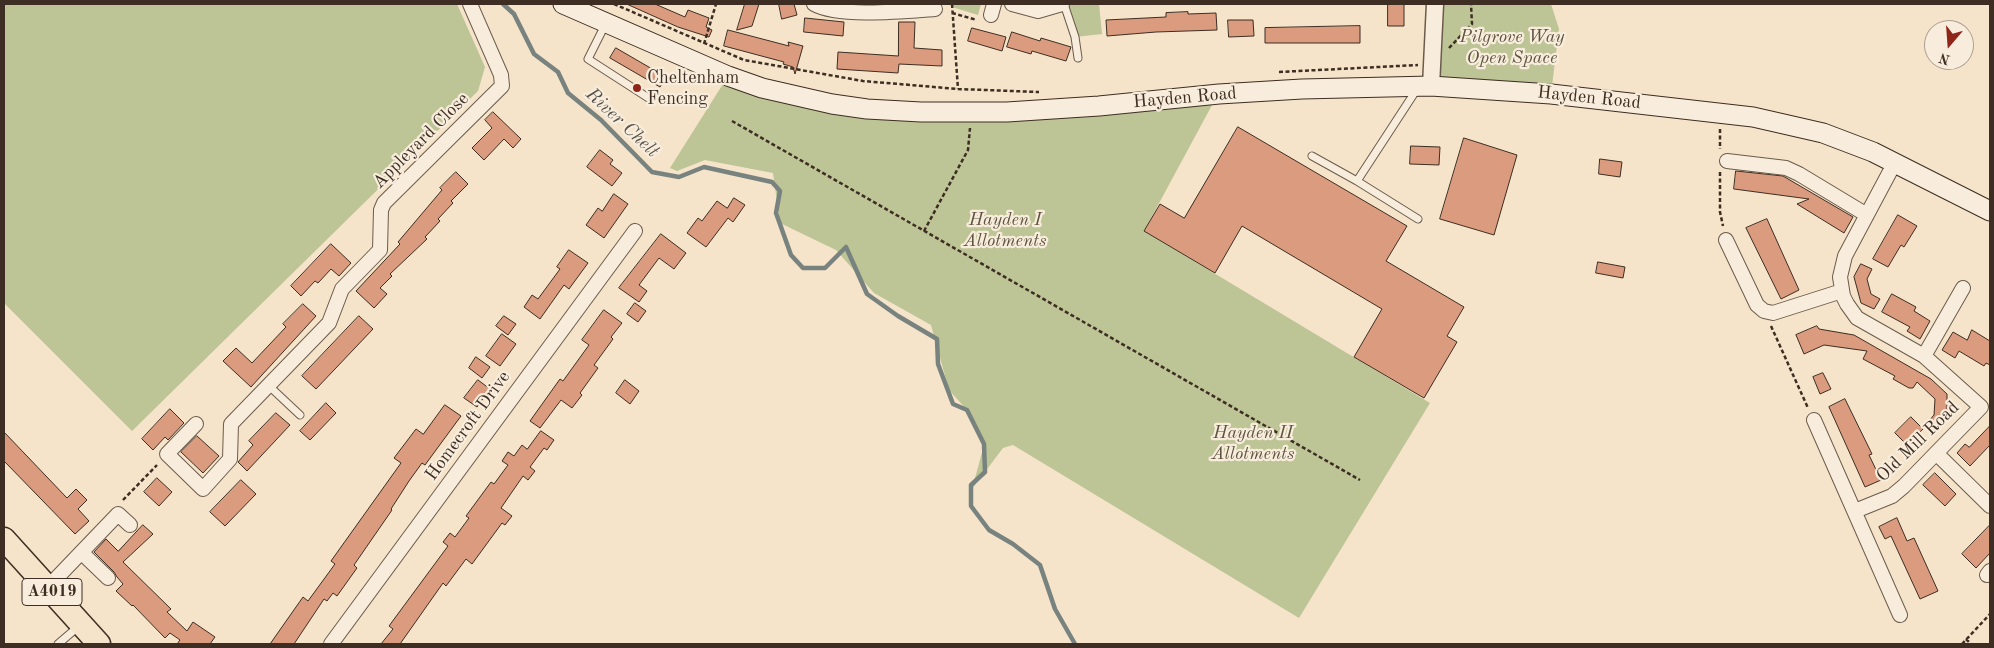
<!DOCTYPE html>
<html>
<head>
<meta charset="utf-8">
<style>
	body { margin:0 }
	#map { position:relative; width:1994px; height:648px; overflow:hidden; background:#f5e4c9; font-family:"Old Standard TT",serif }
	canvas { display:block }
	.frame { position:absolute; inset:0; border:5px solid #3d2d22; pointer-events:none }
	.north { position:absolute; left:1924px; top:20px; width:50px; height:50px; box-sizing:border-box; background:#f8eddc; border:1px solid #ada092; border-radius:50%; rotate:198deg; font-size:14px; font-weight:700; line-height:20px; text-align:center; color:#3d2d22 }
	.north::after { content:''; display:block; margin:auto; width:18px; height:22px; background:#8f2418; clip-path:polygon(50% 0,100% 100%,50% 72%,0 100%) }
</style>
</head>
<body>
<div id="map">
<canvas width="1994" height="648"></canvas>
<div class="frame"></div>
<div class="north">N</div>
</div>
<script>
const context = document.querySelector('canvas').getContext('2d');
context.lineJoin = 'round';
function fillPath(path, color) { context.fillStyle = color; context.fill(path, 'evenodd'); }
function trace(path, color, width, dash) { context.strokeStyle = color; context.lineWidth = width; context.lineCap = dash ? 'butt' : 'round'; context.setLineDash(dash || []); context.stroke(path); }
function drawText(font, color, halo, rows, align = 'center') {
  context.font = font + ' "Old Standard TT",serif'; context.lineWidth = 4.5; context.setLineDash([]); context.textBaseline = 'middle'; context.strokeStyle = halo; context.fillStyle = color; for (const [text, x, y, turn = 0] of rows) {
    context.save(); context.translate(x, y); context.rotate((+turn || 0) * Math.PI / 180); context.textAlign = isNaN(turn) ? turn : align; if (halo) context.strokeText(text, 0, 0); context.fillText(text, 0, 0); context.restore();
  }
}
fillPath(new Path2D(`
	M4,4H457L485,67L478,91L132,431L4,303Z
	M952,4H981L978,15L952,7Z
	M1064,4H1099L1102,34L1075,37Z
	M1435,4H1551L1559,29L1551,94L1431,86Z
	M728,76L867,109L1218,94L1144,231L1430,403L1299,618L1013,445L1003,448L972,489L984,445L967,410L949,390L931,325L874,293L836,250L780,223L773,173L705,160L677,171L670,168Z`), '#bdc495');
trace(new Path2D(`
	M503,4L514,14L534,54L558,72L568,93L601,120L652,172L679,177L704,167L772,182L780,191L776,213L791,255L803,268H825L846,247L867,294L898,316L937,339L938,364L953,404L967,410L984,444L985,472L971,485V506L989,530L1013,544L1040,565L1055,609L1075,644`), '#788380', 4.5);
const building = new Path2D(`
	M627,4H655L685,17L688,10L709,18L706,27L712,30L709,37L678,27Z
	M745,4H759L752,26L737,30Z
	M779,4H794L797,15L782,19Z
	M1388,4H1404V26H1388Z
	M1188,12V14L1216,13L1217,30L1156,32L1107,36L1106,20L1166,17V13Z
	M805,18L844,22L843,36L804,32Z
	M1228,20H1253L1254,36L1229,37Z
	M899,22H915L914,48L942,50V66L899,64L898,73L837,69L838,52L898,56Z
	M1360,26V43H1265V28Z
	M972,28L1006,37L1002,51L968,41Z
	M728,30L789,46L788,42L803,46L795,74L793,67L783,64L784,62L724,46Z
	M1012,32L1040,41L1041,38L1071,47L1066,61L1032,51L1031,54L1007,47Z
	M616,48L666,77L660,87L610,58Z
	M493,112L521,139L513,148L504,139L484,160L472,148L492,128L485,120Z
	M1238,127L1407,226L1386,261L1464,307L1447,336L1457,342L1424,398L1354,357L1382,309L1242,226L1215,273L1144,231L1160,204L1184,218Z
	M1464,138L1517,155L1494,235L1440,219Z
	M1411,146L1440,147L1439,165L1410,164Z
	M600,150L613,160L610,164L622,173L612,186L587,167Z
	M1600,159L1622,162L1620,177L1599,174Z
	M1736,171L1783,176L1853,217L1844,233L1797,204L1809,199L1734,189Z
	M456,172L468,184L451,201L453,203L438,219L440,221L425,237L427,239L390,274L392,276L380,288L387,294L374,308L356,291L400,244L398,242L442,190L440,188Z
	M614,194L628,204L604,238L586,225L598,208L602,211Z
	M734,198L745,205L733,222L728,218L706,247L687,233L698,218L702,221L717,201L727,208Z
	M1898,215L1917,226L1904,247L1901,245L1888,267L1873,259Z
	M1767,219L1799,290L1781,299L1746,228Z
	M661,234L686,253L674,269L659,258L639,285L647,291L639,302L619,288Z
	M331,244L351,263L339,276L331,269L318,283L315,281L301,296L291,286Z
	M569,250L588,263L569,289L564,285L540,319L524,307L532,295L538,299L560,269L557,267Z
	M1598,262L1625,267L1623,278L1596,273Z
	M1861,264L1872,269L1867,279L1871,294L1880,299L1874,309L1861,303L1854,277Z
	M1892,294L1916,307L1914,311L1930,321L1920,339L1907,331L1910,327L1882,312Z
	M635,303L646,311L638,322L627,314Z
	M303,304L316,316L251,387L223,361L236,348L252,363L286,327L283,324Z
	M604,310L622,323L611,337L613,339L594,365L598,368L580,393L582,395L572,408L561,400L540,428L530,421L560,379L563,381L589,345L582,340Z
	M359,316L373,329L316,389L302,376Z
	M504,316L516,324L508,335L496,326Z
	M1817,326L1819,329L1854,335L1931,379L1947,394V420L1936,431L1927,423L1934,415L1935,399L1917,382L1913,388H1909L1893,379L1895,376L1863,359L1867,351L1824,345L1804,354L1796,335Z
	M1972,330L1990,341V365L1986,363L1984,366L1959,351L1955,358L1942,350L1953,332L1967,340Z
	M502,334L516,344L500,366L486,356Z
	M476,357L490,367L482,378L469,368Z
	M1823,373L1831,389L1820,394L1813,377Z
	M478,380L490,389L477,407L464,398Z
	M625,380L639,391L630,404L616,393Z
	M1845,399L1872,454L1869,455L1881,480L1865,487L1829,407Z
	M326,403L336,413L310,440L300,431Z
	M445,405L461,416L425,465L422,463L409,481L391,509L392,510L354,565L357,568L337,596L333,593L327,601L324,599L294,644H270L303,597L308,601L335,564L331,561L401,463L394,458L416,429L423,434Z
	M170,409L184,423L168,440L165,437L153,450L142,439Z
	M276,413L290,425L247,471L238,462L253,445L249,441Z
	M1911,417L1923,429L1907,445L1895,433Z
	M1990,426V445L1970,466L1957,453L1965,444L1969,447Z
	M541,431L554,440L547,450L544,448L530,467L535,471L528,480L523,476L501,508L512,516L505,525L502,523L472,564L466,559L446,586L443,583L400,644H381L393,629L389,626L448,546L443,542L450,533L455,537L469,518L466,516L491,482L494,484L508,465L502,461L508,452L514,456L522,445L527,449Z
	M4,432L67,498L76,489L87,500L78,509L89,521L75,534L4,461Z
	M197,436L219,456L203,473L181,452Z
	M1935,473L1956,494L1945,506L1923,485Z
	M157,478L172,492L159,506L144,492Z
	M241,480L256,494L225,526L210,512Z
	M1897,518L1907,541L1914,538L1938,591L1920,599L1891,536L1885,539L1879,527Z
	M143,525L153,534L123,562L171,609L167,612L187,631L193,622L215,637L210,644H177L180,640L170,633L165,638L133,605L132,606L116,591L123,584L117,577L114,572L94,552L106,539L118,551Z
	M1990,525V553L1976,568L1962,554Z`);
fillPath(building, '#da9b7f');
trace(building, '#3d2d22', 1);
const service = new Path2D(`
	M1064,4L1075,37L1078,58
	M606,23L588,59L650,99
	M1312,156L1357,181L1418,219
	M1357,181L1417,89
	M268,385L300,415
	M58,644L79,626`);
const minor = new Path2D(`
	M814,4C839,18 906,11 935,9
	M1012,4L1038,11L1062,4
	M991,15L994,4
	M1727,161L1786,168L1799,174L1867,215
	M1726,240L1757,305L1764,311L1773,313L1842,291
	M1924,356L1963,288
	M1814,420L1900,615
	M196,424L167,454L203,489L230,459L231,424L329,323L342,289L380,250L381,210L384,203L502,86L501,75L470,4
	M1936,453L1990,506
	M1855,511L1892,496L1904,486L1981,407L1924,356L1857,318L1847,304L1843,296L1840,277L1845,256L1894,164
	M82,553L108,578
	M1987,575L1990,571
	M48,587L118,514L130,525
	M331,644L635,231`);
const tertiary = new Path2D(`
	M1431,86L1435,4`);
const secondary = new Path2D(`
	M563,4L728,76L762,88L832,104L867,109L921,112H1007L1099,106L1219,94L1302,89L1431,86L1551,94L1753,117L1823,133L1873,152L1990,211`);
const trunk = new Path2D(`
	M4,539L99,644`);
trace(service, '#6b5b4c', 9);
trace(minor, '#6b5b4c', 16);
trace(tertiary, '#6b5b4c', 19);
trace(secondary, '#3d2d22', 21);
trace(trunk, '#3d2d22', 25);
trace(new Path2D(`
	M614,4L744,60L863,81L958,89L1039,92
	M952,4L958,89
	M952,13L977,20
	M704,44L716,4
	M1449,48L1472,24L1471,4
	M1279,72L1418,65
	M732,121L1360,480
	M1720,129V149
	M1720,172V212L1723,226
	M924,231L968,150L970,128
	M1771,326L1808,408
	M123,500L157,465
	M1966,639L1971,644
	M1962,644L1990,614`), '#3d2d22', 2.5, [4, 2.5]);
trace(service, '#f8eddc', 7);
trace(minor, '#f8eddc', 14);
trace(tertiary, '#f8eddc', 16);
trace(secondary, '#f8eddc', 19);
trace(trunk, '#f5e4c9', 22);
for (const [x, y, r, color] of [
	[637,88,5,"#8f2418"]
]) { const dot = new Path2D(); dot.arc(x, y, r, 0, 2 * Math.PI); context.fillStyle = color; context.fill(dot); trace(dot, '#f8eddc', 2); }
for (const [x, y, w] of [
	[52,592,60]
]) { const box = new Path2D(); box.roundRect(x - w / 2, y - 13.5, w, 27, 4); context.fillStyle = '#f8eddc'; context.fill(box); trace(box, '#3d2d22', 1); }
drawText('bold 16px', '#3d2d22', null, [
	["A4019",52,592]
]);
drawText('italic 18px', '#5d533f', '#f8eddc', [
	["Pilgrove Way",1512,37],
	["Open Space",1512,58],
	["Hayden I",1005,220],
	["Allotments",1005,241],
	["Hayden II",1253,433],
	["Allotments",1253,454]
]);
drawText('18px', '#3d2d22', '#f8eddc', [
	["Cheltenham",647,78],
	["Fencing",647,99]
], 'left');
drawText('18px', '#3d2d22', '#f8eddc', [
	["Hayden Road",1185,98,-5],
	["Hayden Road",1589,98,6],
	["Appleyard Close",421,141,-45],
	["Homecroft Drive",468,426,-54],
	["Old Mill Road",1918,442,-44]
]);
drawText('italic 19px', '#565149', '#f8eddc', [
	["River Chelt",622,123,43]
]);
</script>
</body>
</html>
